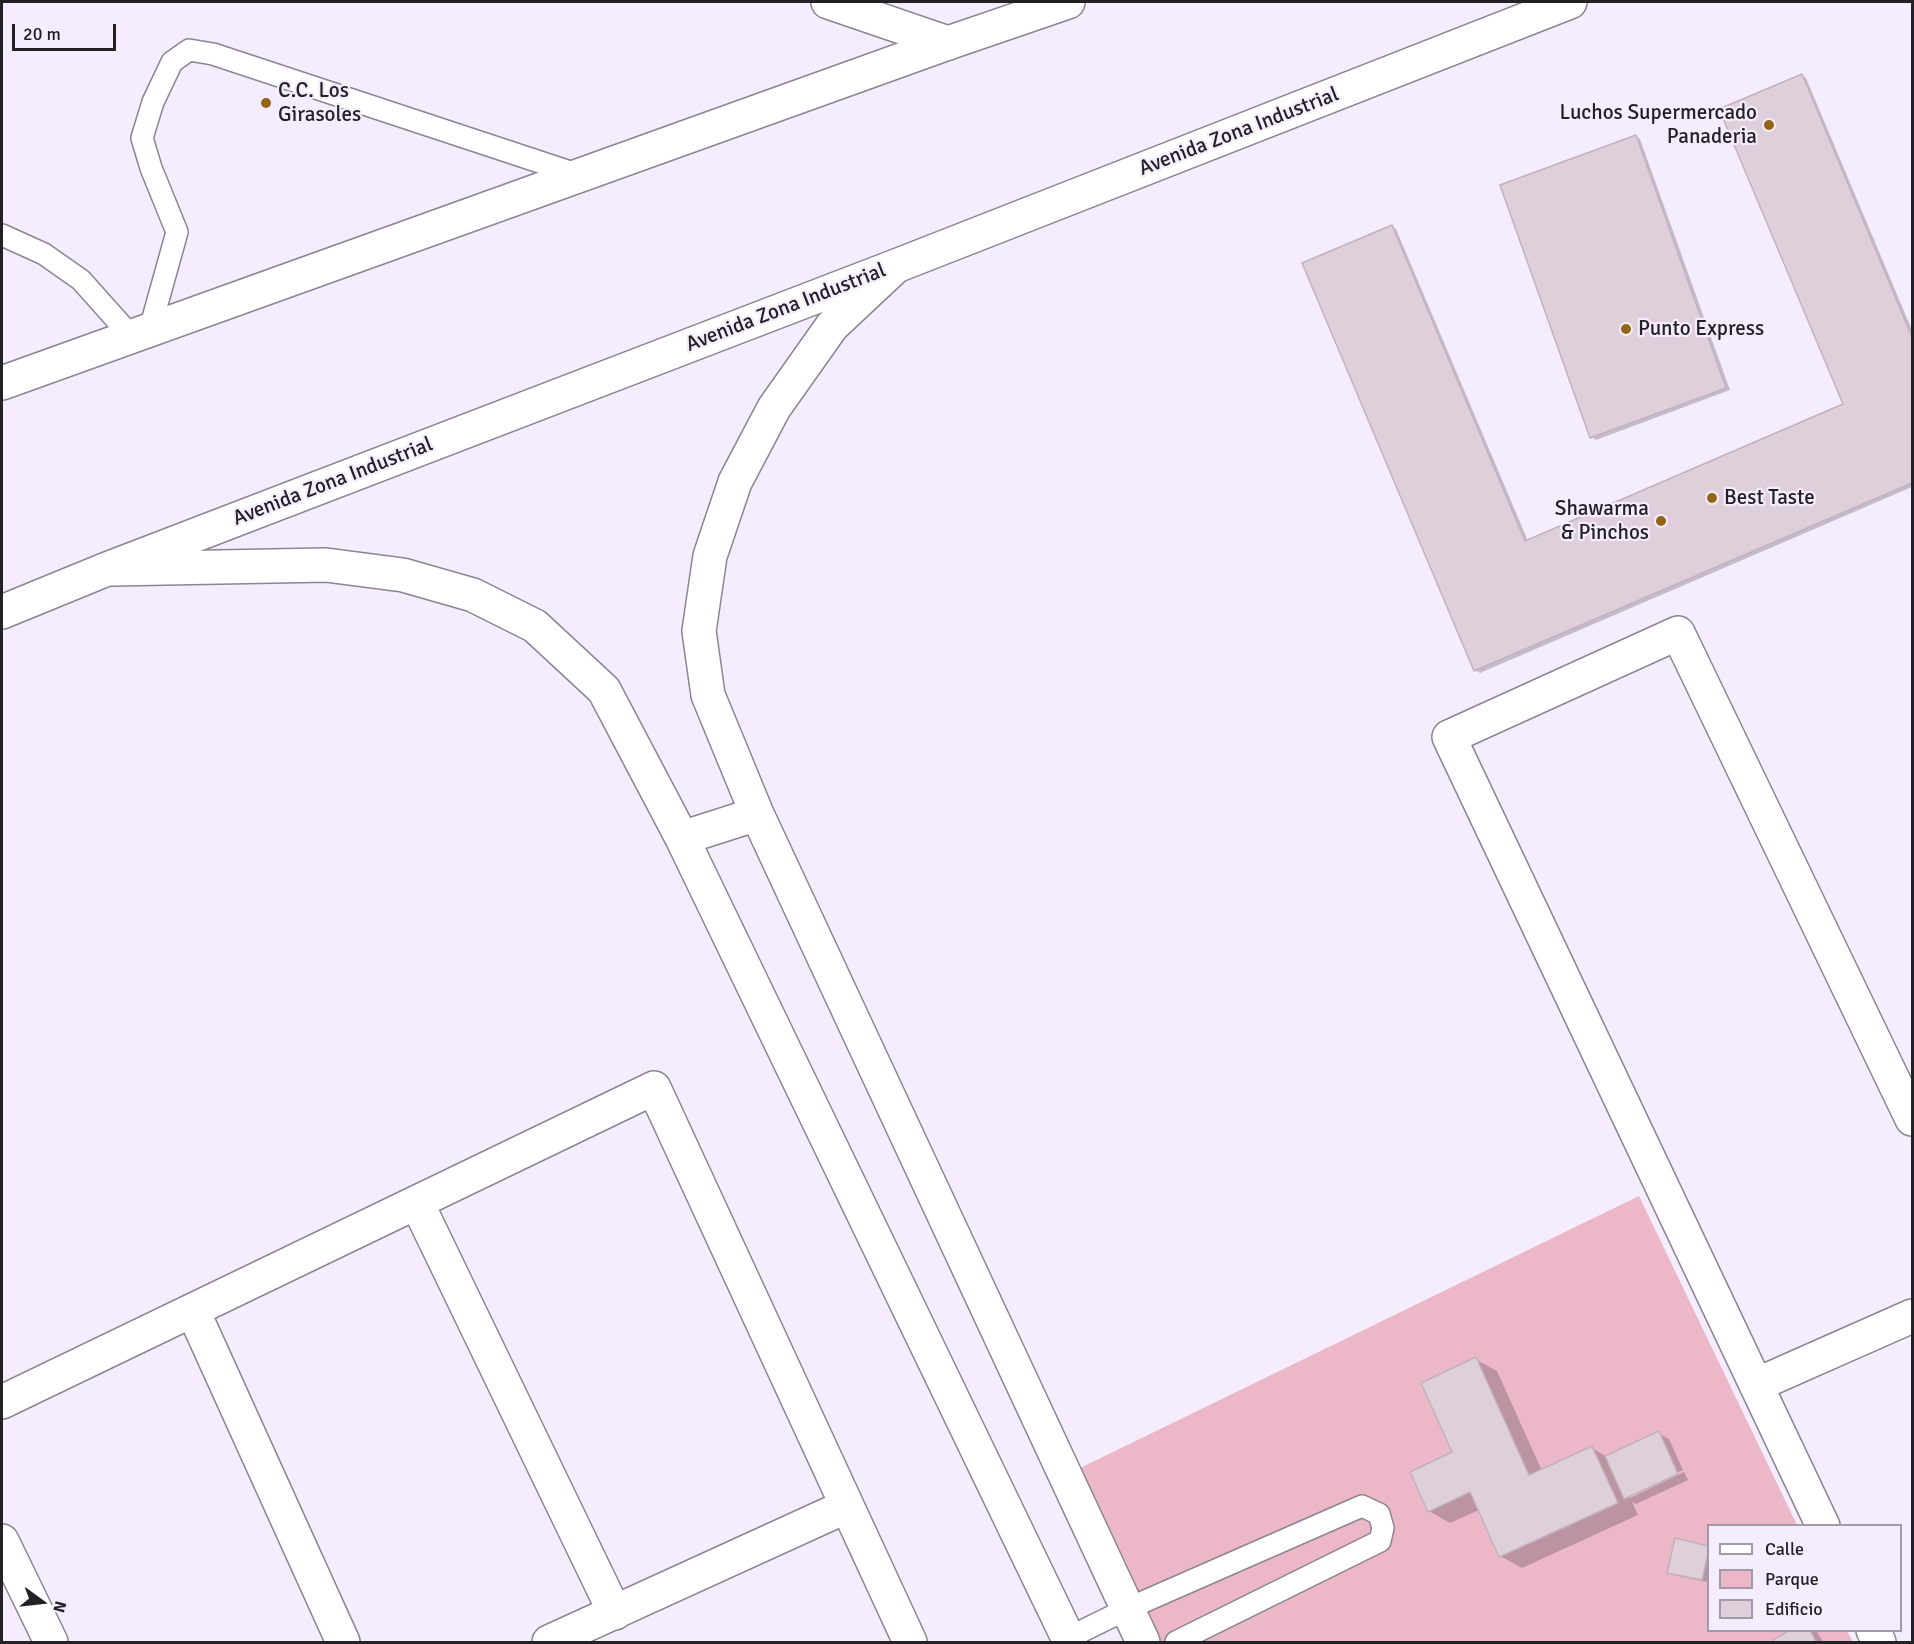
<!DOCTYPE html>
<html>
<head>
<meta charset="utf-8">
<style>
	body { margin:0 }
	#map { position:relative; width:1914px; height:1644px; overflow:hidden; background:#f5ecfd; font-family:Signika,sans-serif }
	canvas { display:block }
	.frame { position:absolute; inset:0; border:3px solid #232026; pointer-events:none }
	.legend { position:absolute; left:1707px; top:1524px; width:195px; height:108px; box-sizing:border-box; background:#f5ecfd; border:2px solid #a19aa7; margin:0; padding:8px 10px; list-style:none; font-size:18px; color:#232026 }
	.legend li { display:flex; align-items:center; gap:12px; height:30px }
	.legend b { width:30px; border:2px solid #a19aa7 }
	.north { position:absolute; left:12px; top:1572px; width:60px; height:60px; -webkit-text-stroke:4px #f5ecfd; paint-order:stroke; rotate:105deg; font-size:16px; font-weight:700; line-height:24px; text-align:center; color:#232026 }
	.north::after { content:''; display:block; margin:auto; width:21px; height:27px; background:#232026; clip-path:polygon(50% 0,100% 100%,50% 72%,0 100%) }
	.scale { position:absolute; left:12px; top:24px; width:104px; height:27px; box-sizing:border-box; border:3px solid #232026; border-top:0; padding-left:8px; font-size:18px; line-height:21px; white-space:nowrap; color:#232026; -webkit-text-stroke:4px #f5ecfd; paint-order:stroke }
</style>
</head>
<body>
<div id="map">
<canvas width="1914" height="1644"></canvas>
<div class="frame"></div>
<ul class="legend">
<li><b style="height:8px;background:#fff"></b>Calle</li>
<li><b style="height:16px;background:#ecb8c8"></b>Parque</li>
<li><b style="height:16px;background:#dfcfdb"></b>Edificio</li>
</ul>
<div class="north">N</div>
<div class="scale">20 m</div>
</div>
<script>
const context = document.querySelector('canvas').getContext('2d');
context.lineJoin = 'round';
function fillPath(path, color) { context.fillStyle = color; context.fill(path, 'evenodd'); }
function trace(path, color, width, dash) { context.strokeStyle = color; context.lineWidth = width; context.lineCap = dash ? 'butt' : 'round'; context.setLineDash(dash || []); context.stroke(path); }
function drawText(font, color, halo, rows, align = 'center') {
  context.font = font + ' Signika,sans-serif'; context.lineWidth = 4.5; context.setLineDash([]); context.textBaseline = 'middle'; context.strokeStyle = halo; context.fillStyle = color; for (const [text, x, y, turn = 0] of rows) {
    context.save(); context.translate(x, y); context.rotate((+turn || 0) * Math.PI / 180); context.textAlign = isNaN(turn) ? turn : align; if (halo) context.strokeText(text, 0, 0); context.fillText(text, 0, 0); context.restore();
  }
}
fillPath(new Path2D(`
	M1639,1196L1797,1525L1708,1526V1630L1847,1631L1853,1642H1161L1078,1469Z`), '#ecb8c8');
fillPath(new Path2D(`
	M1802,75L1806,78L1912,330V487L1480,673L1475,670L1391,226L1396,229L1528,541L1845,405Z
	M1636,136L1640,139L1730,390L1596,440L1592,437Z
	M1475,1359L1497,1371L1542,1471L1592,1448L1607,1457L1658,1433L1669,1439L1683,1470L1630,1494V1498L1684,1472L1688,1480L1636,1504L1632,1502L1638,1515L1522,1568L1500,1556L1479,1510L1450,1523L1429,1511L1454,1453Z
	M1676,1540L1708,1547L1707,1582L1674,1575L1669,1572Z
	M1793,1630H1816L1823,1642H1776L1775,1640Z`), '#0003');
const building = new Path2D(`
	M1802,74L1912,337V483L1474,671L1302,263L1392,225L1525,541L1843,404L1719,109Z
	M1636,135L1726,388L1590,438L1500,185Z
	M1476,1357L1529,1475L1592,1446L1618,1503L1499,1557L1470,1492L1428,1512L1410,1472L1452,1452L1421,1383Z
	M1659,1431L1678,1474L1624,1499L1605,1456Z
	M1675,1538L1708,1546V1554L1702,1580L1667,1573Z
	M1790,1630H1810L1816,1642H1775L1773,1640Z`);
fillPath(building, '#dfcfdb');
trace(building, '#c1b2be', 1.5);
const lane = new Path2D(`
	M2,235L44,254L81,280L131,336
	M150,329L177,232L151,168L142,138L153,102L172,62L189,50L213,54L579,175
	M1068,1638L1127,1609L1362,1506L1379,1514L1383,1528L1380,1541L1176,1642`);
const street = new Path2D(`
	M828,2L948,43
	M896,266L832,326L774,408L735,482L710,556L699,631L708,695L757,814L1143,1642
	M112,569L326,565L403,575L473,595L535,626L604,690L682,838L1070,1642
	M682,838L757,814
	M417,1203L615,1613
	M193,1311L343,1642
	M1756,1385L1912,1316
	M2,1402L654,1088L910,1642
	M1823,1526L1449,737L1678,633L1912,1119
	M2,1541L51,1642
	M1873,1630L1879,1642
	M549,1642L847,1506`);
const primary = new Path2D(`
	M2,383L948,43L1068,2
	M2,612L107,569L896,266L1570,2`);
trace(lane, '#8c8493', 24);
trace(street, '#8c8493', 36);
trace(primary, '#8c8493', 36);
trace(lane, '#fff', 21);
trace(street, '#fff', 33);
trace(primary, '#fff', 33);
for (const [x, y, r, color] of [
	[266,103,6,"#956516"],
	[1769,125,6,"#956516"],
	[1626,329,6,"#956516"],
	[1712,498,6,"#956516"],
	[1661,521,6,"#956516"]
]) { const dot = new Path2D(); dot.arc(x, y, r, 0, 2 * Math.PI); context.fillStyle = color; context.fill(dot); trace(dot, '#f5ecfd', 2); }
drawText('21px', '#232026', '#f5ecfd', [
	["C.C. Los",278,91],
	["Girasoles",278,115],
	["Luchos Supermercado",1757,113,"right"],
	["Panaderia",1757,137,"right"],
	["Punto Express",1638,329],
	["Best Taste",1724,498],
	["Shawarma",1649,509,"right"],
	["& Pinchos",1649,533,"right"]
], 'left');
drawText('21px', '#232026', '#f5ecfd', [
	["Avenida Zona Industrial",1239,132,-21],
	["Avenida Zona Industrial",786,308,-21],
	["Avenida Zona Industrial",333,482,-21]
]);
</script>
</body>
</html>
